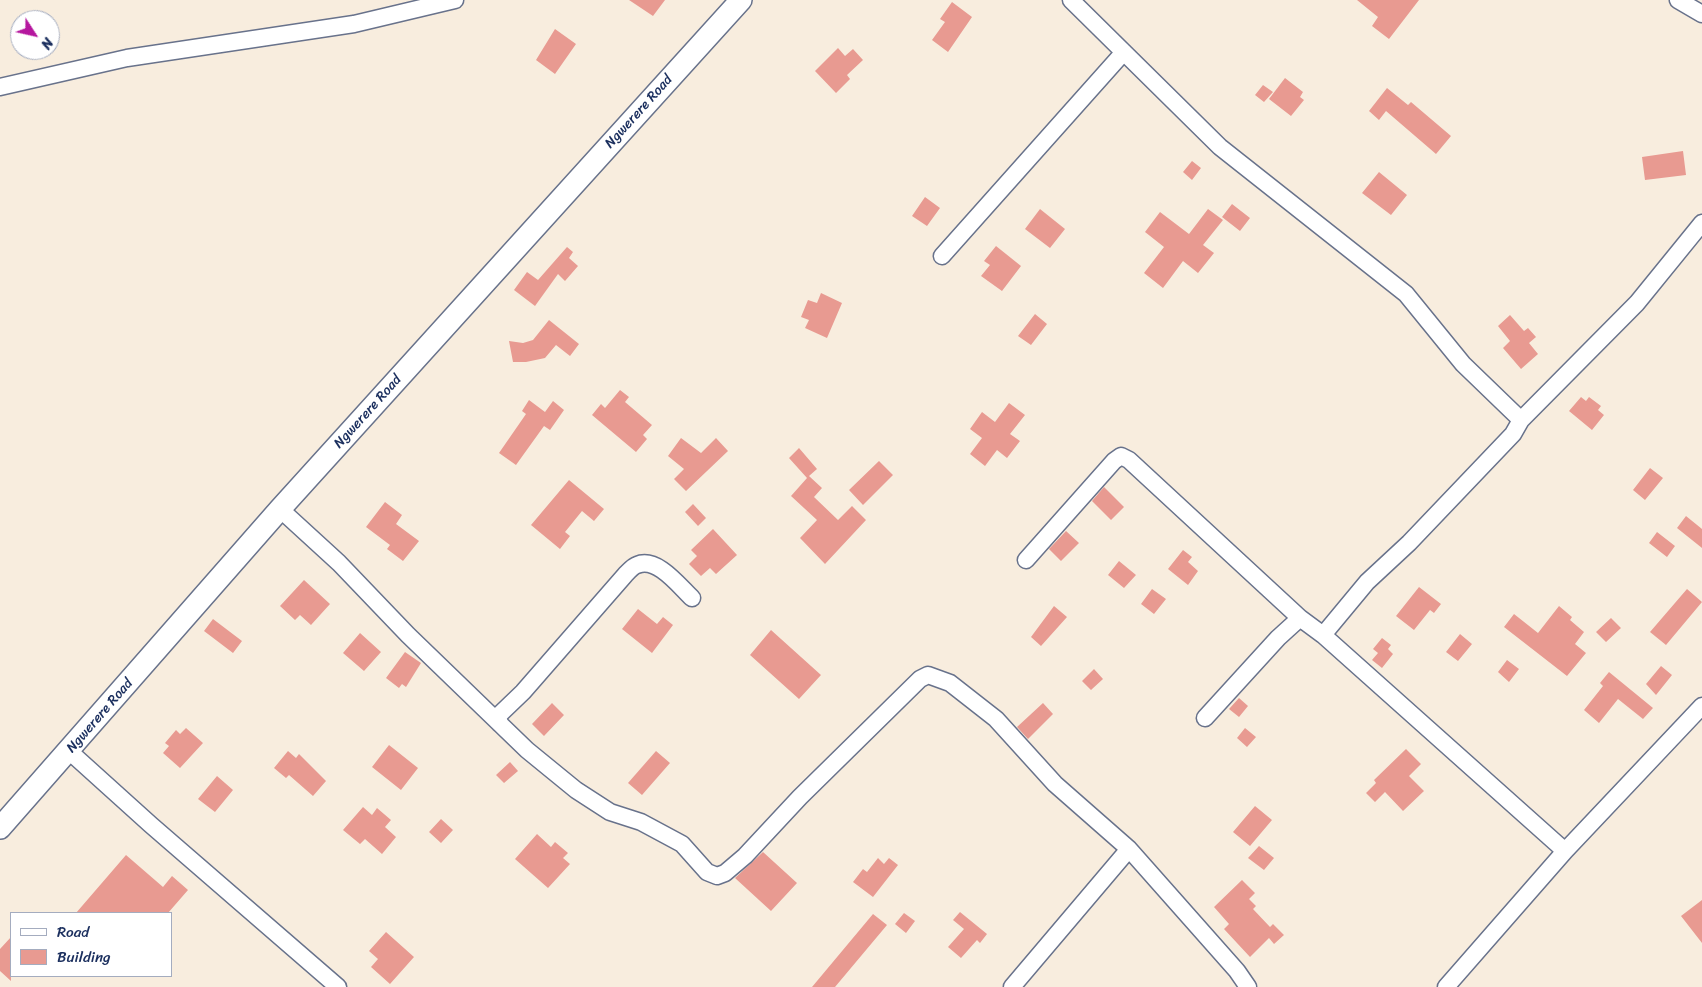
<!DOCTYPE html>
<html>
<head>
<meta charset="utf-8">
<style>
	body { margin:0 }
	#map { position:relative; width:1702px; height:987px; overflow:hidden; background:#f8edde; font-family:Sriracha,sans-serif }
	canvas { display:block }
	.legend { position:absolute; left:10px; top:912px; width:162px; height:65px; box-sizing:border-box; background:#fff; border:1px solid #a4acbf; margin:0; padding:6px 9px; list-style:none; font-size:15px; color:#1b2f5e }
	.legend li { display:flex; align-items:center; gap:10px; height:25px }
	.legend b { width:25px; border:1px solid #a4acbf }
	.north { position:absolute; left:10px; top:10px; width:50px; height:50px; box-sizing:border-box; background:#fff; border:1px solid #a4acbf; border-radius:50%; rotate:125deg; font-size:14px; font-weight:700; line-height:20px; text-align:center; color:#1b2f5e }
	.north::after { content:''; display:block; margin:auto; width:18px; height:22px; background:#b5179e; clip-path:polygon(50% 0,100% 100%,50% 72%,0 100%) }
</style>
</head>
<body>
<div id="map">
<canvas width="1702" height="987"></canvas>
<ul class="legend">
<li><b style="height:6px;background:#fff"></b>Road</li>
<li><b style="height:14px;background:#e89a91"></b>Building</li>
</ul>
<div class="north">N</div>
</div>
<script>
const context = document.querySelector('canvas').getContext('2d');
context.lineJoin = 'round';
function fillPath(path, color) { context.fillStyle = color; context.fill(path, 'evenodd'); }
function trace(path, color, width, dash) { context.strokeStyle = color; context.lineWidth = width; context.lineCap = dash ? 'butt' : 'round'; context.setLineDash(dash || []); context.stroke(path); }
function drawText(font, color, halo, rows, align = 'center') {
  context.font = font + ' Sriracha,sans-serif'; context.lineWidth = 4; context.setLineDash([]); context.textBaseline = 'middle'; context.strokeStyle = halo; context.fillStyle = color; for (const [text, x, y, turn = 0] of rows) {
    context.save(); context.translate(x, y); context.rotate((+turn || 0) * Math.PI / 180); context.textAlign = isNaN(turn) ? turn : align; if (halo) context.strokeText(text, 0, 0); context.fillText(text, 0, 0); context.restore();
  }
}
fillPath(new Path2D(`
	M629,0H665L653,16Z
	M1357,0H1419L1389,39L1372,26L1378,17Z
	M952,2L972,17L948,52L932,40L945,22L940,19Z
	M555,29L576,44L555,74L536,60Z
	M838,48L845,56L853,49L863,60L847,75L850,79L836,93L815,71Z
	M1285,78L1303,92L1300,97L1304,100L1291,116L1269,99Z
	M1263,85L1273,92L1264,102L1255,95Z
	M1387,88L1408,105L1411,102L1451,136L1436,154L1386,111L1379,120L1369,111Z
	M1683,151L1686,175L1645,180L1642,157Z
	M1192,161L1201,168L1192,180L1183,172Z
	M1379,172L1407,195L1391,215L1362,193Z
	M925,197L940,208L927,226L912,216Z
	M1232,204L1250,218L1240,231L1222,217Z
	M1040,209L1065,229L1050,248L1025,229Z
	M1208,209L1223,220L1203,245L1214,253L1198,273L1183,261L1163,288L1144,273L1164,247L1145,232L1160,212L1189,234Z
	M996,246L1021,266L1002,291L981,276L990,265L984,261Z
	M567,247L573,252L569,258L578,266L565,281L558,274L535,306L514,290L527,272L538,280Z
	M821,293L842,303L827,338L805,328L809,320L801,317L808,300L817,303Z
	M1035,314L1047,324L1031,345L1018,336Z
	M1510,315L1524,331L1528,328L1536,337L1529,343L1538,354L1521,369L1503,348L1510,341L1498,326Z
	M549,320L579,344L570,356L556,345L545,358L526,362H513L509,341L523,343L533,340Z
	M620,390L629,397L625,402L652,425L643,435L647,439L636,452L592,415L601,404L605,408Z
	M1581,397L1586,401L1589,397L1601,406L1598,410L1604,415L1592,430L1569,411Z
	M529,400L545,412L553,401L564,410L550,430L544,426L516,465L499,453L526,414L522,411Z
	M1009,403L1025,415L1010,434L1020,441L1007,458L997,450L985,466L970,454L982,438L970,429L982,412L995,422Z
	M681,438L701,453L716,438L728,451L686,491L674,479L684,469L668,456Z
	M799,448L817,469L809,476L822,488L814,497L838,520L852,506L866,520L825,564L800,538L817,520L791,496L807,478L789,458Z
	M879,461L893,475L863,505L849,490Z
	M1650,468L1663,478L1645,500L1633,490Z
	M569,480L604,509L594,521L582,511L565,532L570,536L560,549L531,525Z
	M1104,487L1124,507L1111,520L1092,501Z
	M385,502L402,515L396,524L419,541L403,561L387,549L390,545L366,527Z
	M693,504L706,518L698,526L685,512Z
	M1686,516L1702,529V548L1677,528Z
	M713,529L737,555L716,574L710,568L701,576L689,564L697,556L691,550Z
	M1066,531L1079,543L1061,561L1049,549Z
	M1657,532L1675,546L1667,557L1649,543Z
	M1183,550L1192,557L1188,562L1198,571L1188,585L1168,569Z
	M1119,561L1136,575L1124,588L1108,575Z
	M304,580L330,604L311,625L300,615L295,620L280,606Z
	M1419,587L1441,604L1434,613L1430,610L1414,630L1396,616Z
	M1152,589L1166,599L1154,614L1141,604Z
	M1687,589L1702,602L1666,645L1650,632Z
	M1054,606L1067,617L1041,646L1031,637Z
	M1559,606L1572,617L1570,620L1584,632L1575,644L1586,653L1567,676L1504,627L1514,614L1538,633Z
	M638,609L657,624L663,617L673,625L652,653L622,629Z
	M1611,618L1621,628L1606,642L1596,632Z
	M213,619L242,641L233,653L204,631Z
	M771,630L821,675L799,699L750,655Z
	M360,633L381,652L364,671L343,653Z
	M1460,634L1472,644L1458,661L1446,652Z
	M1382,638L1391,645L1388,649L1393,654L1382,668L1372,660L1378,653L1373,649Z
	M405,652L421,663L406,687L402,684L399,688L386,678Z
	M1507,660L1519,669L1509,682L1498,672Z
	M1661,666L1672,675L1656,695L1646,684Z
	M1094,669L1103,679L1091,690L1082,681Z
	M1609,672L1653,708L1643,719L1618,699L1599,723L1584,710L1603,686L1600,683Z
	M1239,698L1248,706L1239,717L1229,709Z
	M552,703L564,715L544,736L532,724Z
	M1043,703L1053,714L1028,739L1017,727Z
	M186,728L203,743L180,768L163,753L169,746L165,743L176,730L180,734Z
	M1245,728L1256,737L1247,747L1237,738Z
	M389,745L418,768L401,790L372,767Z
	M1406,749L1421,764L1409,776L1424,791L1403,811L1385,792L1375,802L1366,793L1376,783L1374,780Z
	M288,751L296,758L299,754L326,781L313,796L289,775L286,778L274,768Z
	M656,751L670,763L642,795L628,783Z
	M510,762L518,771L504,783L496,775Z
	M217,776L233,790L215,812L198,799Z
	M1255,806L1272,820L1250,846L1233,832Z
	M363,807L372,815L377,808L391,820L385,827L396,837L382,854L365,839L360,844L343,830Z
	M441,819L453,830L441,843L429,832Z
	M537,834L551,847L555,842L568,853L563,858L570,864L548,888L515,859Z
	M1259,846L1274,858L1264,870L1248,858Z
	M763,852L797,883L771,911L735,878Z
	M126,855L163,887L172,876L188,890L168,913H76Z
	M878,858L884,864L889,858L898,865L873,897L853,882L863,869L867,872Z
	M1242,880L1255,893L1249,899L1256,906L1253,909L1270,927L1273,924L1284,935L1274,944L1269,938L1250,957L1224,929L1229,924L1214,907Z
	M1702,900V943L1681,916Z
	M960,912L987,934L980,943L977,940L961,958L948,947L964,929L953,920Z
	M904,913L915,921L906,933L895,924Z
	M873,914L887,925L835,987H812Z
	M386,932L414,957L390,984L371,967L378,959L369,951Z
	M11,937V981L0,971V949Z`), '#e89a91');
const minor = new Path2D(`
	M1071,0L1220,147L1406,294L1463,364L1521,420
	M1678,0L1702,14
	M0,87L127,58L354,24L455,0
	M942,256L1123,53
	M280,509L339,563L408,635L527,750L576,790L610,812L641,822L682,844L707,872L717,876L725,873L745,856L800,797L920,679L928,675L950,683L996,719L1055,784L1129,849L1237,971L1248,987
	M1026,560L1114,461L1121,456L1129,460L1300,618
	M1323,635L1367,582L1409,543L1513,434L1521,420L1637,303L1702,223
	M1205,718L1278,638L1300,618L1323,635L1565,851
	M500,724L498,716L523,692L625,575C628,572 633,566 637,565C657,556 680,587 692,598
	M69,751L151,825L338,987
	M1012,987L1129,849
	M1446,987L1565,851L1702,706`);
const major = new Path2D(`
	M0,828L280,509L741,0`);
trace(minor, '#68728b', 19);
trace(major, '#68728b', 24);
trace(minor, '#fff', 16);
trace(major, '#fff', 21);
drawText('14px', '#1b2f5e', '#fff', [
	["Ngwerere Road",639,112,-48],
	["Ngwerere Road",368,412,-48],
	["Ngwerere Road",100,716,-49]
]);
</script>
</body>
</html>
